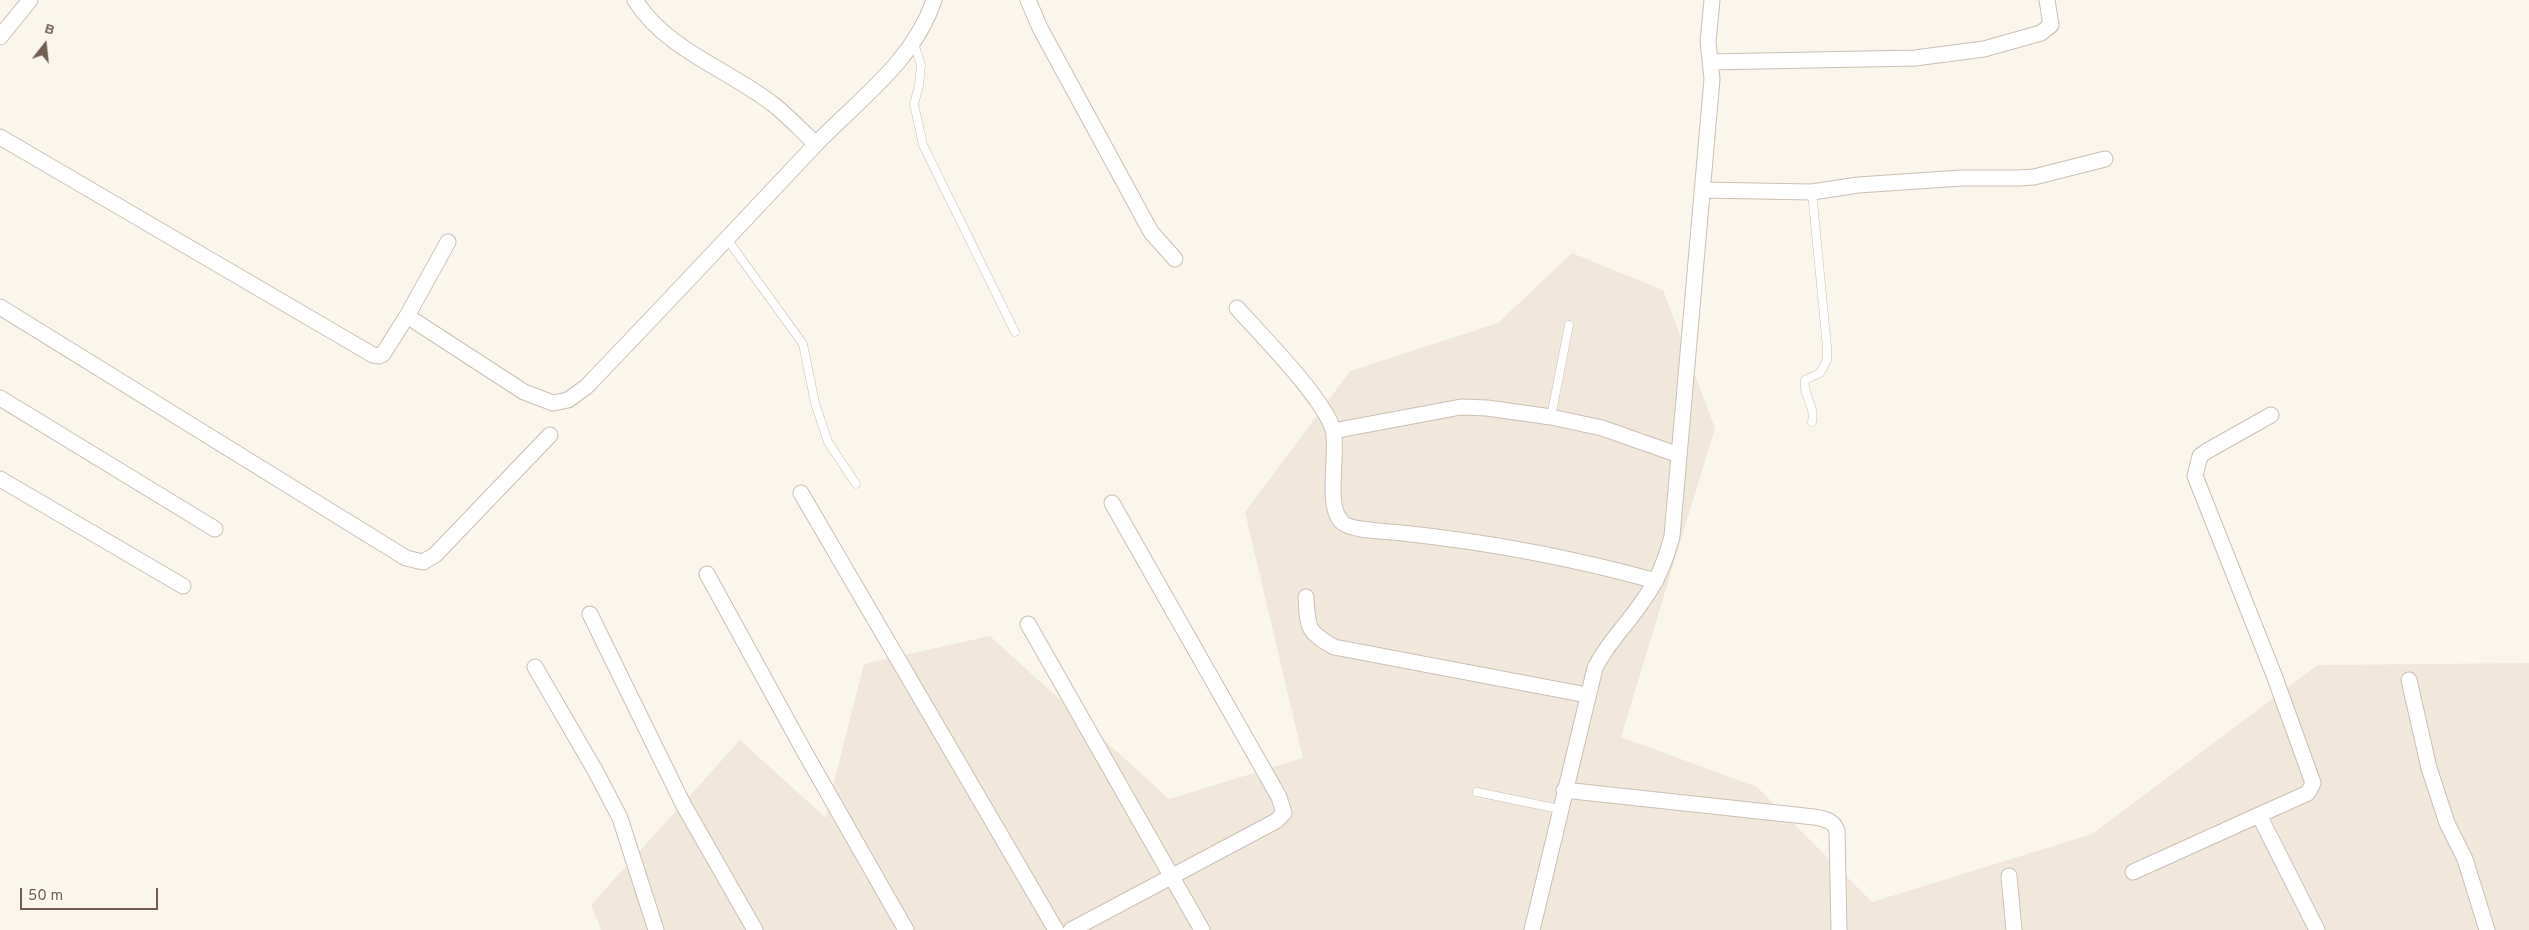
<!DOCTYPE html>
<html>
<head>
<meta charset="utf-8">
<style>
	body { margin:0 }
	#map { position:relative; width:2529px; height:930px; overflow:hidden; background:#fbf6ec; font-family:Overpass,sans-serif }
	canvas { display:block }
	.north { position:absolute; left:20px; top:20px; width:50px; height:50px; -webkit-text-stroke:4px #fdfaf2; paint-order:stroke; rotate:16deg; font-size:14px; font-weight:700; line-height:20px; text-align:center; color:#735f51 }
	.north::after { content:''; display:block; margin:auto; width:18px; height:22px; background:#735f51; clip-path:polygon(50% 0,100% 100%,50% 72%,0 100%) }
	.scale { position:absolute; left:20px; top:888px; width:138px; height:22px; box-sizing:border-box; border:2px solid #735f51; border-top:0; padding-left:6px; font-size:15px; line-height:18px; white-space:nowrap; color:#735f51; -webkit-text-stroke:4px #fdfaf2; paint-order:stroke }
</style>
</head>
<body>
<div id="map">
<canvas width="2529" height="930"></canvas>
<div class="north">B</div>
<div class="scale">50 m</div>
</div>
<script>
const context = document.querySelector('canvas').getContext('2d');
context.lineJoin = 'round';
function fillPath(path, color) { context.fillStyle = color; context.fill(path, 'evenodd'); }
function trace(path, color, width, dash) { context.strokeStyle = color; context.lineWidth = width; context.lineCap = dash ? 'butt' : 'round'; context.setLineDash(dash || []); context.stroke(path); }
fillPath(new Path2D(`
	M1572,253L1663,290L1715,428L1621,737L1757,787L1872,902L2092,834L2318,665L2529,663V930H601L591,905L740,740L825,817L864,664L990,636L1169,799L1303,758L1245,512L1350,371L1498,323Z`), '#f1e8db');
const lane = new Path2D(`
	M914,43L921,65L919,85L914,104L923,145L1015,332
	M1812,192L1827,347V360L1820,373L1805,380C1802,395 1816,406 1812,422
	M727,239L803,344L815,403L828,442L856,484
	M1551,417L1569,325
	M1477,792L1559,809`);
const street = new Path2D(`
	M635,0C666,50 730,70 774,105C789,117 802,131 816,144
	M1028,0L1040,28L1151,232L1175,259
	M0,37L30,0
	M1710,62L1915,58L1984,49L2041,33L2051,25L2047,0
	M0,137L373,355L379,356L383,354L407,316L448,242
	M1702,190L1812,192L1858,185L1962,178H2018L2034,177L2105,159
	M0,307L406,558L423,562L435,555L550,435
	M1237,308C1261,335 1324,398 1333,430C1339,453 1324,508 1343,523C1352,531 1389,531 1402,533C1487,542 1573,558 1656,581
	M407,316L524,392L553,403L568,400L586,387C663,307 739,226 815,145C858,100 914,61 934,0
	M0,398L215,529
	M1333,431L1461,407L1487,408L1551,417L1602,428L1679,455
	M0,479L183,586
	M801,493L1056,930
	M707,574L804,751L906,930
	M1306,597C1308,628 1306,631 1334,647L1587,695
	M590,614L683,804L755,930
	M1028,624L1202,930
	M535,667L596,772L620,818L656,930
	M2409,680L2429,768L2447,823L2465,859L2487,930
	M1564,790L1814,817C1824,819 1834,820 1837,831L1839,930
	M2259,815L2308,793L2313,783L2274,675L2195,476L2200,456L2207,451L2271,415
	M2133,872L2259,815L2317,930
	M2009,876L2014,930
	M1071,930L1276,821L1284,813L1279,797L1112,503
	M1532,930L1595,668C1607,643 1627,625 1642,602C1657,582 1666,560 1672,536L1712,79L1708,42L1712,0`);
trace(lane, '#ccbfb3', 9);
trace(street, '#ccbfb3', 17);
trace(lane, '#fff', 8);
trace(street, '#fff', 15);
</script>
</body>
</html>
